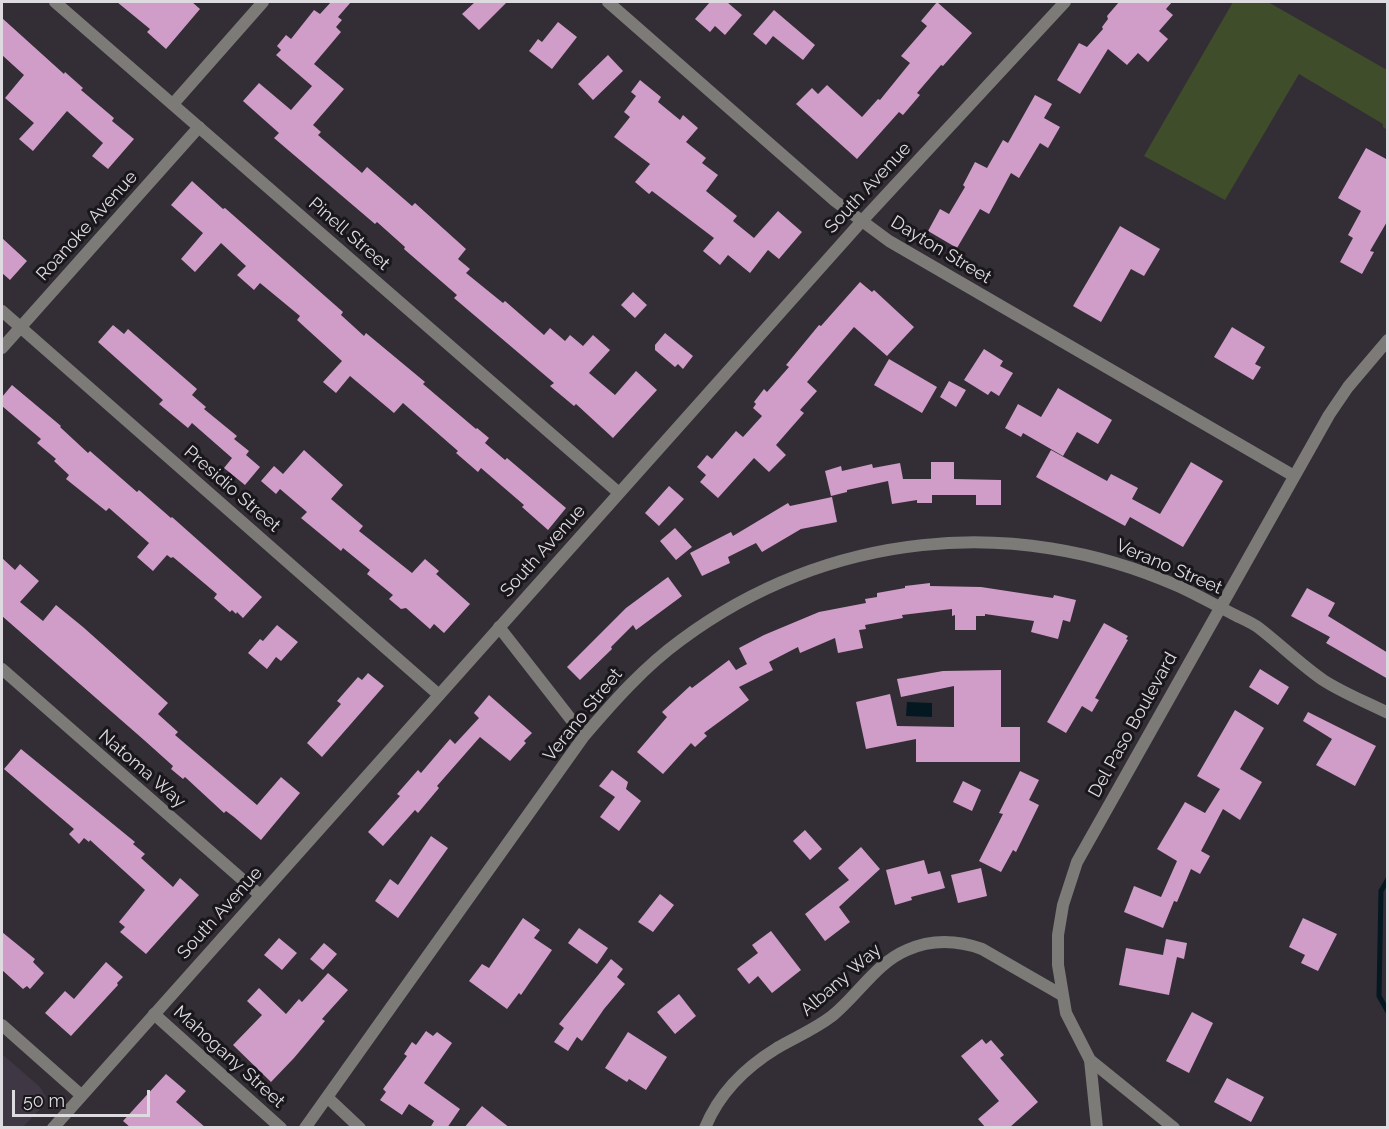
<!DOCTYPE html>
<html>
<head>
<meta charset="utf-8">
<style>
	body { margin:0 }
	#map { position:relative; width:1389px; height:1129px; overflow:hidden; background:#332e35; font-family:Raleway,sans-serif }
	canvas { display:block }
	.frame { position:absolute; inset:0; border:3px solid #dedbe0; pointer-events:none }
	.scale { position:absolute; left:12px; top:1090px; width:138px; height:27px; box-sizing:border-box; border:3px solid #dedbe0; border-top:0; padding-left:8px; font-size:18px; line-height:21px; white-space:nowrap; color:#dedbe0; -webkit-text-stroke:4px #19171b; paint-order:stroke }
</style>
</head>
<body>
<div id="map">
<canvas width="1389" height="1129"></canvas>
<div class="frame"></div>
<div class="scale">50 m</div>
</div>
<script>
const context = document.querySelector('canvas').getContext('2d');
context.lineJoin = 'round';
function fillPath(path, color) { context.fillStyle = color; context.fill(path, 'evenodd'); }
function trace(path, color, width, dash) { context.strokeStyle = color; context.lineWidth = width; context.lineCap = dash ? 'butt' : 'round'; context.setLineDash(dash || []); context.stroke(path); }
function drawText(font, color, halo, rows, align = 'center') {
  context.font = font + ' Raleway,sans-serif'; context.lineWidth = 6; context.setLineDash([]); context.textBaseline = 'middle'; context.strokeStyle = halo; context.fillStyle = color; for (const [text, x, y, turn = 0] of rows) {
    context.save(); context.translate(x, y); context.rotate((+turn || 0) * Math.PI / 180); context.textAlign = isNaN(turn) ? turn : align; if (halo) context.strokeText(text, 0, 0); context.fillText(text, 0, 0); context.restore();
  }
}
fillPath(new Path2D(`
	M2,1054L40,1087L46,1097L44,1105L23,1127H2Z`), '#3f3743');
fillPath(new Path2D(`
	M1233,2H1268L1387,70V130L1383,127V124L1299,74L1225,200L1144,156Z`), '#3f4d2b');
fillPath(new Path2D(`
	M907,702L932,703V717L906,716Z`), '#041822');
trace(new Path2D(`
	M1388,879L1381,891L1379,996L1388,1012`), '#041822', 5);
fillPath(new Path2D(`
	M117,2H192L200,9L166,49L147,32L150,29Z
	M331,2H351L338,17L342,20L336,27L341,32L314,64L344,89L313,125L321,132L318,135L362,173L367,167L412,206L415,203L466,249L458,259L470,269L466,273L503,303L505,301L544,335L550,328L565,341L570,335L583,346L593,335L610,350L589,373L615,395L636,371L657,390L613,438L576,404L574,406L550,386L554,383L454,298L457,295L404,249L405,247L377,222L375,224L274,138L279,133L243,101L259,83L291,110L312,86L276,55L281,50L277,46L286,35L291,39L314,10L320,14Z
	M475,2H507L479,30L462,14Z
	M710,2H727L742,15L725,35L715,26L710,32L695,19Z
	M937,2L972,33L943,66L941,65L917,93L920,95L903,115L899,112L857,159L796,104L812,88L818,94L827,85L862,117L878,99L880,100L910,63L901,56L927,26L921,21Z
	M1119,2H1172L1166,9L1173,15L1159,31L1168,39L1148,62L1138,53L1127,65L1108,49L1080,94L1057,80L1079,43L1087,47L1103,29L1102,27L1108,19L1107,16Z
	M774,10L815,45L803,60L773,36L766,45L753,34Z
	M2,18L64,74L65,72L83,88L81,90L114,118L112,121L134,139L108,169L92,156L103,143L67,111L33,151L19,139L34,123L5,98L24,75L2,55Z
	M558,22L577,37L552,69L529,51L538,39L542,42Z
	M608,55L623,71L593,100L578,84Z
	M640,80L661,97L658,102L680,120L683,115L698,128L686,142L706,158L702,163L718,175L706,191L737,216L733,221L754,238L778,211L802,232L779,259L768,250L750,273L728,255L720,265L703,251L714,238L652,191L649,194L635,182L650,164L614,137L630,117L624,112L636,96L631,92Z
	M1035,95L1052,104L1044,118L1060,127L1048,148L1040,143L1019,178L1011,173L989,214L980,209L957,248L928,231L940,209L949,214L965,187L963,185L975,162L987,168L1003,140L1008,143Z
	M1366,148L1388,160V220L1370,251L1374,252L1362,274L1340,262L1353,238L1348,235L1361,211L1338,198Z
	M192,181L223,209L225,208L343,312L341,315L364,336L366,333L425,382L423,384L476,429L477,428L489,438L485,443L505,460L507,458L566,508L548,530L522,507L524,505L481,468L478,472L456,453L458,451L403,403L394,413L350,376L336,393L323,382L342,361L297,320L300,316L260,283L254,290L237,275L246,266L221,243L195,272L181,259L203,233L171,205Z
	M1120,226L1160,249L1144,276L1131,269L1101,322L1073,306Z
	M2,238L27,261L10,280L2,273Z
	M860,282L872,292L874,290L914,327L887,356L854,327L807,382L817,391L800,410L804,413L776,445L786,455L769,472L754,458L718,498L700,482L706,475L697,467L707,455L712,459L736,431L743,437L762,416L753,408L756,404L754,402L764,389L767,392L789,367L786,365L819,325L821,326Z
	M633,292L647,305L635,318L621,305Z
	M113,325L124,334L128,329L197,389L192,395L206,407L204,409L237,436L234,439L249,451L246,455L260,467L245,485L224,468L232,458L192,423L188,428L159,404L163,400L98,342Z
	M1232,327L1265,347L1255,364L1261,367L1253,380L1214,357Z
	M665,333L693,356L683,369L678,364L675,367L655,350V345Z
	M984,349L1003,361L1000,366L1013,373L999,396L991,391L988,395L964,380Z
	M889,359L937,387L922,413L874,385Z
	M949,381L966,390L956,407L940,397Z
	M12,385L61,426L60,427L88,453L90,451L137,492L139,490L171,518L172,517L262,597L243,618L237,612L236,614L232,610L230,612L214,598L217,594L173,557L171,558L167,555L153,571L137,557L149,543L109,508L106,511L66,479L69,475L54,461L56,459L37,443L41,439L2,406V397Z
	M1058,388L1112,420L1098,444L1077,432L1063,456L1023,433L1021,437L1005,428L1018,404L1041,417Z
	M304,450L343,485L331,499L363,526L359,531L412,573L425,559L439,571L436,574L470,604L444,633L434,624L430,629L406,608L401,609L389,599L393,595L367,574L370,570L343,548L341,551L301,518L307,512L280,489L276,494L261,481L274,466L283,474Z
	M1051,450L1107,481L1111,474L1138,488L1132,499L1160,514L1191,462L1223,481L1183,547L1130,517L1125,526L1036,477Z
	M931,462H954V479L1001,480V505H976V495H932V503H917V500L892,504L888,481L847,490V492L831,496L825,471L841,466L842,471L872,464L873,468L900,463L903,479H931Z
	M669,486L684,499L659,526L645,513Z
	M832,497L837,522L801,529L762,552L756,543L728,557L730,563L702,576L690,553L731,532L733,536L788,503L790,506Z
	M675,528L692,547L676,560L660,541Z
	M2,558L15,570L20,564L39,581L20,602L43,621L56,605L83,627L168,703L158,714L178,732L175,735L257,805L281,777L300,793L261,840L234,817L226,811L224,813L185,777L183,779L171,769L173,766L144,740L2,616Z
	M668,577L682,596L636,630L633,625L611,647L612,649L580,680L567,667L626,608Z
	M930,583V586L981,587L1053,598L1054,595L1076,600L1070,622L1063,620L1058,639L1031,632L1034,621L985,614V616H976V630H955V615L952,616V609L902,615L903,618L865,625L866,629L859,630L863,648L838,653L835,638L800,653L798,647L769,662L773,670L739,687L749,700L704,733L707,736L695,747L691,743L663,774L637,752L667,717L662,712L690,686L692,688L729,660L736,670L747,664L739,648L764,635L819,612L866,603L865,599L877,597V593L905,588V586Z
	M1307,588L1335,603L1328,616L1388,653V679L1326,643L1330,637L1291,616Z
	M1104,623L1128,636L1126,639L1128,640L1095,698L1099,700L1092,712L1082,706L1066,733L1047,722Z
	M277,625L298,642L281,661L276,657L267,669L248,653L260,639L263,641Z
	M1260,669L1289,687L1278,705L1249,687Z
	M1001,670V727H1020V762H916V739L866,749L856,702L890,694L897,726L954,727V686L901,697L897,679L943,671Z
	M368,673L384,686L322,757L307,743L341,704L337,701L358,677L362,680Z
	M489,695L532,733L524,741L526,743L510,761L480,737L437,786L439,788L418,813L415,810L383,846L368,832L400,796L397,794L418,770L421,773L450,739L455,744L479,718L474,713Z
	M1235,710L1264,728L1240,769L1262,782L1240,820L1223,809L1201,851L1210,856L1200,874L1191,869L1177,902L1174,901L1163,928L1124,912L1134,886L1161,897L1177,861L1157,849L1185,802L1205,813L1220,789L1197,776Z
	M1308,712L1376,746L1355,786L1316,765L1332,739L1303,721Z
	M21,749L135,842L133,844L145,854L141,858L173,887L180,878L199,895L146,954L120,932L125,927L119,922L145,890L90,840L89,842L84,838L79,844L69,834L74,829L4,769Z
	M612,770L628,782L626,789L641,801L619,831L600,817L615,797L599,786Z
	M1020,771L1039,780L1029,800L1039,805L1016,852L1013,850L1001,872L979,861L1003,814L999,813Z
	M963,781L981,790L972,811L953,802Z
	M805,830L822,849L810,860L793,841Z
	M431,836L448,848L398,918L375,901L390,879L398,885Z
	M861,847L880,869L839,907L850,922L825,941L805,914L849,880L838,868Z
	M924,860L928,874L940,871L945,888L911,897L912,900L895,905L886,870Z
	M981,868L987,896L958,903L951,875Z
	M660,894L674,905L653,932L638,922Z
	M523,918L540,930L534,938L552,950L521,995L519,993L507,1009L469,981L482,964L489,968Z
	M1303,918L1337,934L1318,971L1301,963L1305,955L1289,947Z
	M579,928L608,948L597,964L568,943Z
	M771,931L801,970L772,993L758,976L749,984L737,969L758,953L752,945Z
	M2,932L35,959L33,962L44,973L30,989L27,986L23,989L2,970Z
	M279,938L297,953L282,970L264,955Z
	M1166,939L1187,943L1184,959L1177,957L1169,995L1119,985L1126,948L1163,955Z
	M324,943L337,954L323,970L310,959Z
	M611,959L623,969L617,977L625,984L604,1009L582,1041L577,1037L568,1051L554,1042L564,1028L559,1024Z
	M106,962L123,977L117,983L118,985L71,1036L45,1013L65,991L74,999Z
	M328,973L348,990L322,1019L325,1021L294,1058L271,1082L233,1045L262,1015L247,1001L259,988L286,1014L299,999L302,1002Z
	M679,994L696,1016L675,1034L657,1012Z
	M1192,1012L1213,1023L1189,1073L1166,1061Z
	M426,1031L433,1036L437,1032L452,1043L424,1083L460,1109L447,1128H430L434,1121L409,1104L402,1115L380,1100L386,1092L383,1089L407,1056L404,1054L412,1042L416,1045Z
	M628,1032L667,1057L646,1090L629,1079L627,1082L605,1068Z
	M982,1039L986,1044L991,1040L1004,1055L1000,1058L1038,1102L1009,1128H986L978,1119L999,1101L961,1056Z
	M166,1074L186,1091L176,1102L206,1128H131L123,1121Z
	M1227,1078L1264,1097L1251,1122L1214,1102Z
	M482,1106L510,1128H464Z`), '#cf9dc8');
trace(new Path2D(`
	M608,2L835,201L889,241L1294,476
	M173,104L263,2
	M2,311L439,695
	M2,348L199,127
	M499,627L584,736
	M2,669L260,895
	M154,1014L281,1128
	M2,1025L81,1095
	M1090,1060L1097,1128
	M327,1097L360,1128
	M305,1128L584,736C614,701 644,667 681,640C826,532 1013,513 1178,586C1196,594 1213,604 1231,613C1240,618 1251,622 1259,628C1281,645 1300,664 1323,680C1343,693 1366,702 1388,713
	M705,1128C719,1093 746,1067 777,1048C796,1037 815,1029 832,1016C858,995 876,963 907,950C932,939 957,940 982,949L1062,995`), '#7c7b77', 12);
trace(new Path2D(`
	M55,2L619,493
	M53,1128L861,222L1065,2
	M1174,1128L1090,1060L1066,1013L1058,965V935L1063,905L1077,862L1329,415L1348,387L1388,340`), '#7c7b77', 12);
drawText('18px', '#dedbe0', '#19171b', [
	["South Avenue",868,188,-47],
	["Roanoke Avenue",87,226,-48],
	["Pinell Street",349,234,41],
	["Dayton Street",941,250,31],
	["Presidio Street",232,489,41],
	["South Avenue",543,551,-48],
	["Verano Street",1169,567,23],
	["Verano Street",583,715,-51],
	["Del Paso Boulevard",1133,725,-61],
	["Natoma Way",142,769,41],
	["South Avenue",220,913,-48],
	["Albany Way",841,980,-41],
	["Mahogany Street",229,1057,42]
]);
</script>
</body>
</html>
